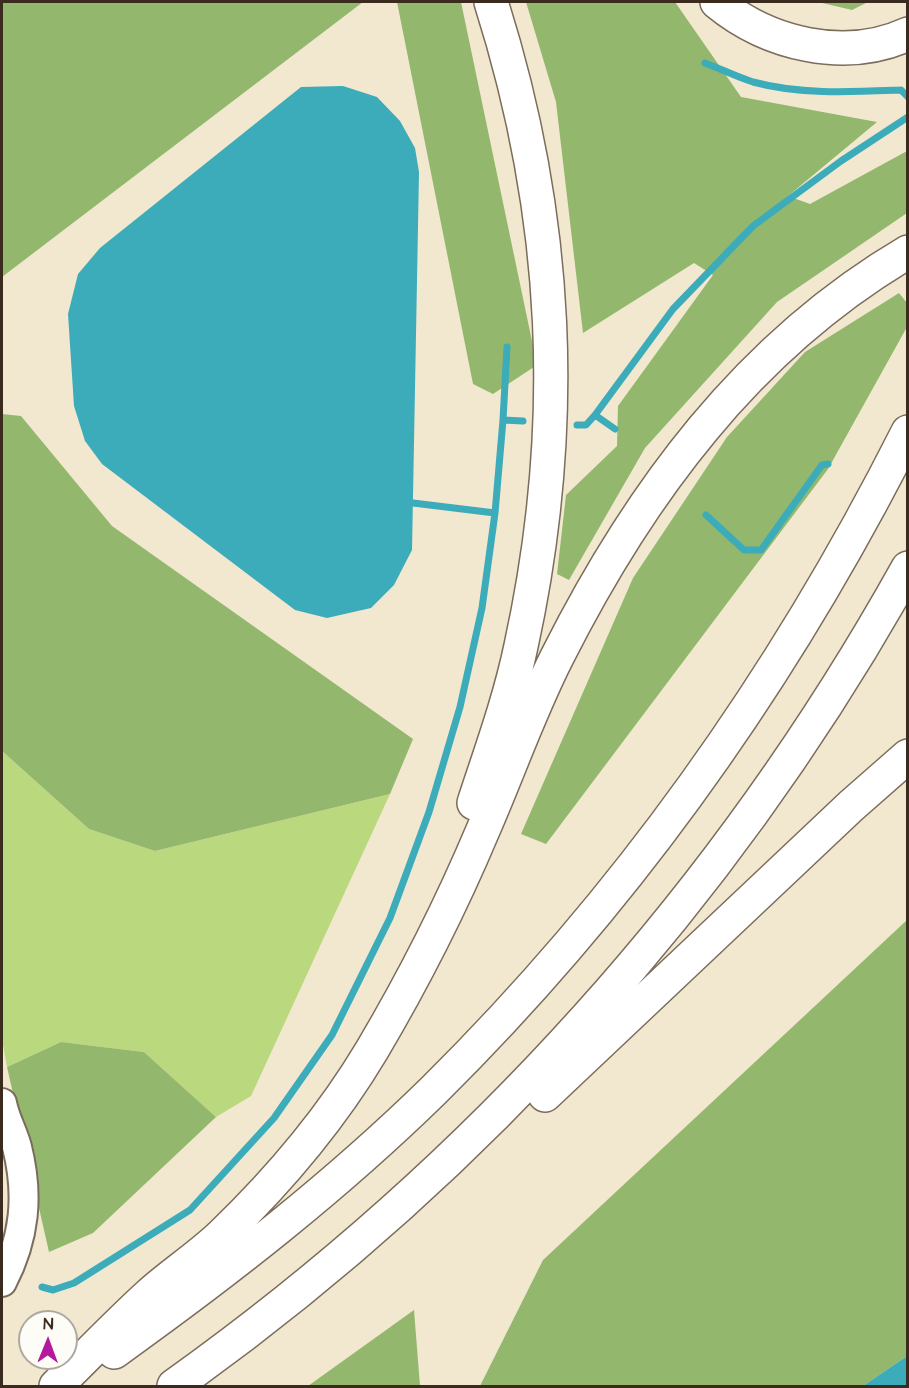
<!DOCTYPE html>
<html>
<head>
<meta charset="utf-8">
<style>
	body { margin:0 }
	#map { position:relative; width:909px; height:1388px; overflow:hidden; background:#f1e8cf; font-family:"Architects Daughter",sans-serif }
	canvas { display:block }
	.frame { position:absolute; inset:0; border:3px solid #3b2a1e; pointer-events:none }
	.north { position:absolute; left:18px; top:1310px; width:60px; height:60px; box-sizing:border-box; background:#fdfcf7; border:2px solid #afa8a0; border-radius:50%; rotate:1deg; font-size:16px; font-weight:700; line-height:24px; text-align:center; color:#3b2a1e }
	.north::after { content:''; display:block; margin:auto; width:21px; height:27px; background:#b5179e; clip-path:polygon(50% 0,100% 100%,50% 72%,0 100%) }
</style>
</head>
<body>
<div id="map">
<canvas width="909" height="1388"></canvas>
<div class="frame"></div>
<div class="north">N</div>
</div>
<script>
const context = document.querySelector('canvas').getContext('2d');
context.lineJoin = 'round';
function fillPath(path, color) { context.fillStyle = color; context.fill(path, 'evenodd'); }
function trace(path, color, width, dash) { context.strokeStyle = color; context.lineWidth = width; context.lineCap = dash ? 'butt' : 'round'; context.setLineDash(dash || []); context.stroke(path); }
fillPath(new Path2D(`
	M2,751L89,829L155,851L390,794L251,1096L216,1117L144,1052L61,1042L7,1067L2,1039Z`), '#bad87e');
fillPath(new Path2D(`
	M2,2H363L2,277Z
	M397,2H461L537,365L493,394L473,384Z
	M526,2H675L741,97L877,122L788,196L810,204L907,151V213L777,302L645,448L569,580L557,574L566,495L617,446L618,406L713,275L694,263L583,333L556,102Z
	M818,2H868L852,10Z
	M899,293L907,303V327L828,469L546,844L521,834L633,578L727,437L805,352Z
	M2,414L21,416L112,526L413,739L390,794L155,851L89,829L2,751Z
	M907,920V1356L863,1386H480L543,1260Z
	M61,1042L144,1052L216,1117L93,1233L49,1252L7,1067Z
	M414,1310L420,1386H308Z`), '#93b86d');
fillPath(new Path2D(`
	M343,86L377,97L400,121L415,148L419,172L412,550L394,585L371,608L327,618L295,610L102,464L85,441L74,406L68,314L78,274L100,248L301,87Z
	M907,1356V1386H863Z`), '#3cabba');
trace(new Path2D(`
	M705,63C721,69 737,77 753,82C801,95 852,92 901,90L908,97
	M595,415L615,429
	M503,420L507,347
	M577,425H586L595,415L673,309L753,226L841,161L908,117
	M495,513L503,420L523,421
	M706,515L744,550H761L822,465L828,464
	M42,1287L53,1290L74,1283L190,1210L274,1118L332,1035L390,918L429,812L460,707L482,608L495,513L413,503`), '#3cabba', 7);
const minor = new Path2D(`
	M2,1103C5,1119 13,1132 17,1147C29,1195 25,1238 2,1282`);
const highway = new Path2D(`
	M717,2C768,44 845,63 908,34
	M474,803C491,751 510,699 521,646C569,426 559,216 491,2
	M545,1095L851,806L908,756
	M114,1352C227,1271 335,1187 434,1090C628,898 785,676 908,432
	M56,1386C87,1356 117,1324 149,1295C172,1274 199,1257 222,1235C278,1181 332,1117 372,1050C414,979 451,906 483,830C508,773 529,712 557,657C639,494 748,346 908,252
	M174,1386C477,1170 727,893 908,568`);
trace(minor, '#7b6c5c', 32);
trace(highway, '#7b6c5c', 36);
trace(minor, '#fff', 28);
trace(highway, '#fff', 33);
</script>
</body>
</html>
